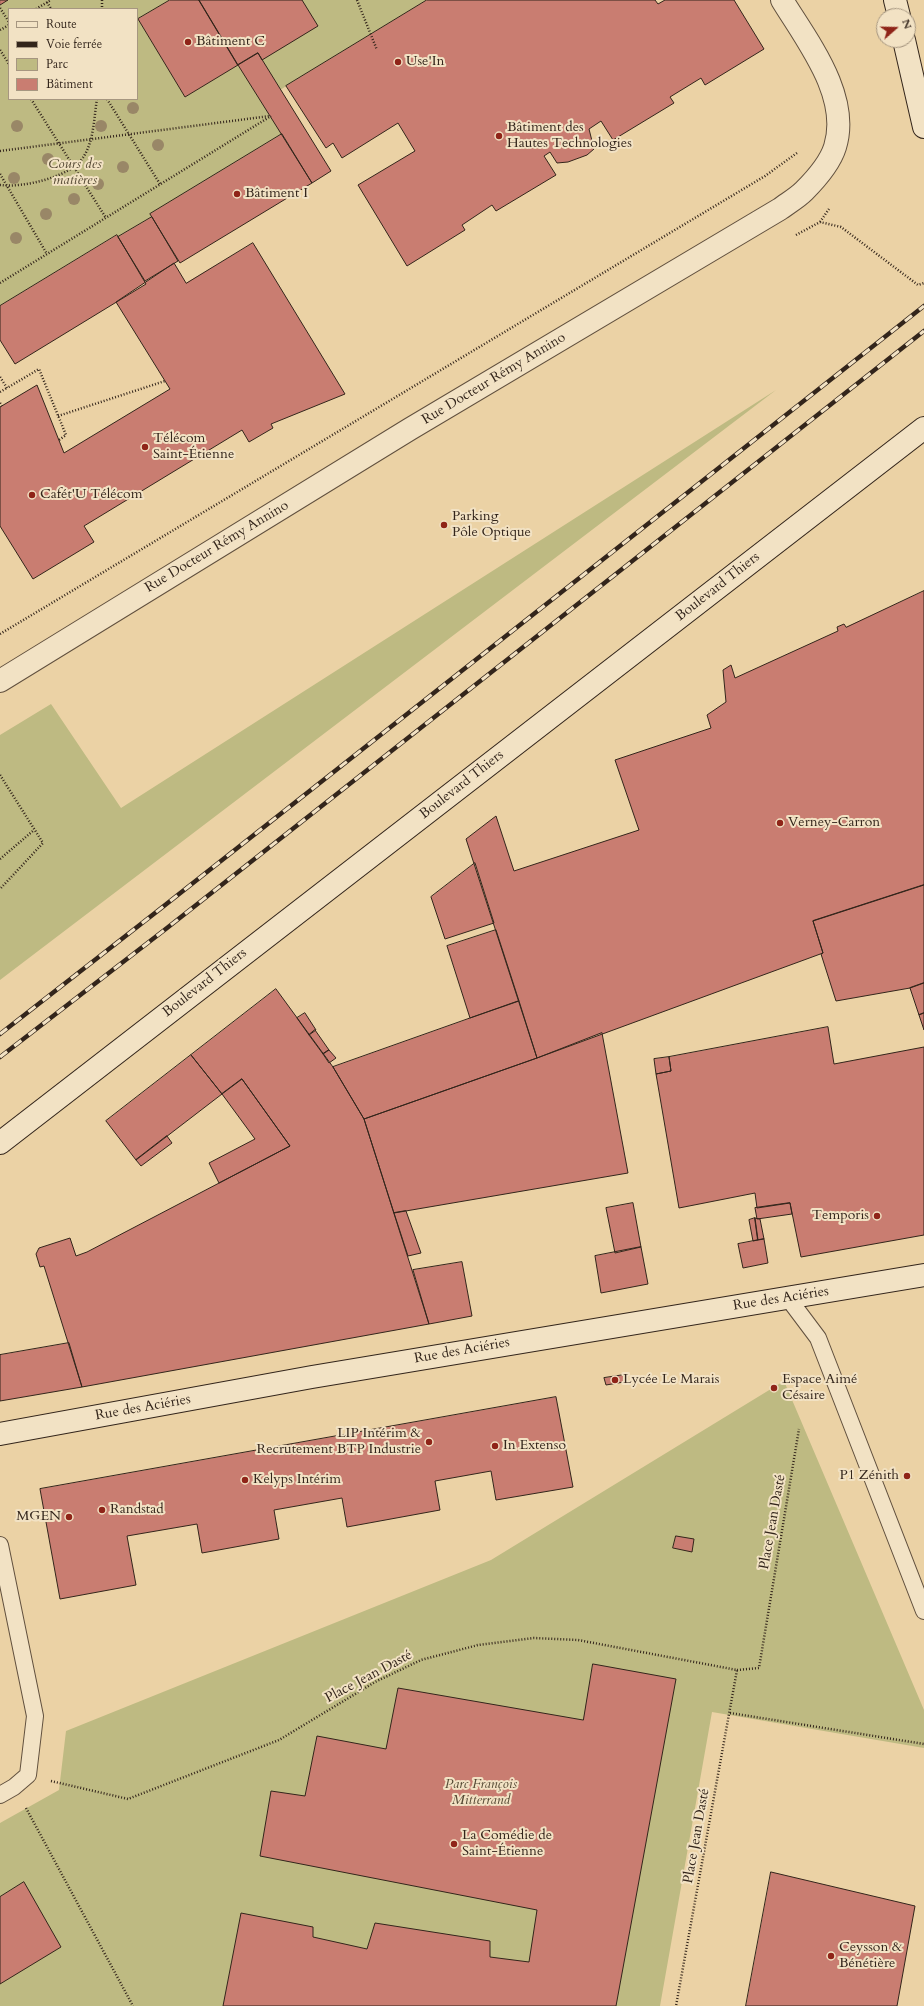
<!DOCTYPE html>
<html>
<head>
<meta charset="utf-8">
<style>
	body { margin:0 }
	#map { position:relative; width:924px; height:2006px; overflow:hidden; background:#ebd2a5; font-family:Cardo,serif }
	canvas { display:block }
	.legend { position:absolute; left:8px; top:8px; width:130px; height:92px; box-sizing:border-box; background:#f2e2c4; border:1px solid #a69680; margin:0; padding:5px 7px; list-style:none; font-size:12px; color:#33251b }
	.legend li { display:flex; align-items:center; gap:8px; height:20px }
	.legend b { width:20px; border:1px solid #a69680 }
	.north { position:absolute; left:876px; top:8px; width:40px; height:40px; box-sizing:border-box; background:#f2e2c4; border:1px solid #a69680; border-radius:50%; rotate:70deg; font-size:11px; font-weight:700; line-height:16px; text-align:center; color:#33251b }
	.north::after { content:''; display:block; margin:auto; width:14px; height:18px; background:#8f2418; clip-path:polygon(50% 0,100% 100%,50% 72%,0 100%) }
</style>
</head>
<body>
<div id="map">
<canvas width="924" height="2006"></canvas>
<ul class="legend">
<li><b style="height:5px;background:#f2e2c4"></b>Route</li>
<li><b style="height:5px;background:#33251b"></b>Voie ferrée</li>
<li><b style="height:11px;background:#beba82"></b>Parc</li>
<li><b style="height:11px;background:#c97d71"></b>Bâtiment</li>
</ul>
<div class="north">N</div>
</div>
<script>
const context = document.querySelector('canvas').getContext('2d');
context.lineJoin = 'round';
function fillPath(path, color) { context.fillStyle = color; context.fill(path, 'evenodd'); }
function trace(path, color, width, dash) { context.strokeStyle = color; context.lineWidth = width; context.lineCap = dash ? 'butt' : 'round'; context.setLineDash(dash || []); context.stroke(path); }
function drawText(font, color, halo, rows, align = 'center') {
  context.font = font + ' Cardo,serif'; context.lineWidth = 4; context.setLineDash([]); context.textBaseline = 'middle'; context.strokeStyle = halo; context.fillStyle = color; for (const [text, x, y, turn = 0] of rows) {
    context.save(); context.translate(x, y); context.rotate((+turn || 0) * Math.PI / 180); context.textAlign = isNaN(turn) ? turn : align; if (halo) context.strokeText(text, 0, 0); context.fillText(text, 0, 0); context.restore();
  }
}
fillPath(new Path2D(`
	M9,0H170L138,19L185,97L238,65L282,134L151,214L152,217L118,237L116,235L0,306V5ZM9,9H137V99H9Z
	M302,0H427L280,90L262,60Z
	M776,390L0,980V735L51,704L121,808Z
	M784,1381L924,1710V1748L712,1712L660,2006H0V1823L59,1790L66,1731L491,1560Z`), '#beba82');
const building = new Path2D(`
	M0,0H8L0,5Z
	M170,0H199L238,65L185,97L138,19Z
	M199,0H302L318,26L262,60L258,53L238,65Z
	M427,0H655L658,4L665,0H734L764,49L705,85L701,78L670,97L674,103L613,140L601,121L589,129L594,149L587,155L568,162L557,163L550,152L544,156L556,175L496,211L492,205L462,225L465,230L407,266L358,185L415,151L398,123L342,158L333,143L326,148L286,86Z
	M258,53L331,171L312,183L238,65Z
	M282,134L312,183L180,263L150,214Z
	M152,217L178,261L145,281L118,237Z
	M117,235L146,284L15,364L0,340V306Z
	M253,243L345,394L271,424L273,428L249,442L242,430L84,526L94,542L33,579L0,526V407L37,385L64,453L170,389L116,302L174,263L186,283Z
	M924,591V885L813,921L823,953L537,1058L466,839L496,816L514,871L639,830L615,760L711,728L707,715L726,702L723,670L731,665L735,678L838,631L837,627L844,624L846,627Z
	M475,863L494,923L445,939L431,897Z
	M924,885V983L910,988L836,1001L821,954L823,953L813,921Z
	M496,930L519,1001L470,1018L447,946Z
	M924,983V1013L919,1015L910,988Z
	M276,989L333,1067L364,1119L429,1324L82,1387L44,1266L40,1267L36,1254L39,1248L70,1238L76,1256L87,1252L290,1146L242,1079L222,1094L191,1055Z
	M519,1001L537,1058L364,1119L333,1067Z
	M305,1013L316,1030L309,1035L297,1018Z
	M924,1013V1030L919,1015Z
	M828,1027L834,1064L924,1047V1235L801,1257L790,1203L757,1208L755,1193L679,1208L656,1074L671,1071L669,1057Z
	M315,1030L329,1050L323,1054L309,1035Z
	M602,1033L628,1173L394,1213L364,1119L537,1058Z
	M329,1050L336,1058L329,1063L323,1054Z
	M191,1055L222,1094L136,1160L106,1121Z
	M669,1057L671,1071L656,1074L654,1059Z
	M242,1079L290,1146L219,1183L209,1163L255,1139L222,1094Z
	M167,1136L172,1143L141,1166L136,1160Z
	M633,1203L641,1247L615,1253L606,1208Z
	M790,1203L792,1214L757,1219L755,1208Z
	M406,1211L421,1253L408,1256L394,1213Z
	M755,1218L760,1219L764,1239L758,1240Z
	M755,1218L758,1240L753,1241L749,1220Z
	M764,1239L768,1263L743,1268L738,1244Z
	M641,1247L648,1284L601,1293L595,1256Z
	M462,1262L472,1316L429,1324L413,1270Z
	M69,1343L82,1387L0,1401V1355Z
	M624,1375V1382L606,1385L604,1378Z
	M556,1397L573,1487L496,1500L491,1471L435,1481L440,1510L347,1527L342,1498L274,1510L279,1539L202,1553L197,1524L127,1536L136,1585L60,1599L40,1489Z
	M676,1536L694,1539L692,1552L673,1548Z
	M593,1664L676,1679L616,2006H223L241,1913L313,1927V1937L367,1949L375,1923L490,1941V1957L529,1962L537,1910L260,1856L271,1791L305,1796L317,1736L386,1749L398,1688L583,1720Z
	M771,1872L915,1906L897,2006H746Z
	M24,1882L61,1947L0,1984V1897Z`);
fillPath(building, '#c97d71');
trace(building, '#33251b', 1);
const lane = new Path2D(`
	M788,1298L818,1338L924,1611
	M0,1545L35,1716L28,1775L14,1787L0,1795`);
const street = new Path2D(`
	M0,681L410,429L780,209C788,203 797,198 804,191C816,179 830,163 835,147C851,96 807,41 782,0`);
const secondary = new Path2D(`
	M895,0L899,16
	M904,40L924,127
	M0,1143L924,428
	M0,1434L312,1377L924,1275`);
trace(lane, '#61503e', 18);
trace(street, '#61503e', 24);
trace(secondary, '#33251b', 24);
trace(new Path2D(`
	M102,0V9
	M357,0L377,50
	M47,2L51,9
	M0,8L9,22
	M36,9L51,0
	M0,30L9,25
	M0,50L9,64
	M31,99L106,218
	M107,99L160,184
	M0,151L270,116
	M0,174L47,254
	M0,185C23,188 72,177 84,156C94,140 94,117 97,99
	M820,222L829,209
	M796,235L820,222L841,227L918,285L924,283
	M0,283L271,116
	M0,377L7,388L39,369L66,435L59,440
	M0,392L7,388
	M0,403L2,406
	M58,416L165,381
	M0,634L765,176L797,153
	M0,775L43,843L0,889
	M0,859L34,830
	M737,1670L759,1668L799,1429
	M730,1713L924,1744
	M51,1781L128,1799L279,1740L375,1682L421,1660L478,1645L534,1638L578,1640L737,1670L676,2006
	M26,1808L133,2006`), '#33251b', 2.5, [1, 2]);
trace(lane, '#f2e2c4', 16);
trace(street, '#f2e2c4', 22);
trace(secondary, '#f2e2c4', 22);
const rail = new Path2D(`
	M0,1034L155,913L924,306
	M0,1057L167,928L924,331`);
trace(rail, '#33251b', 4.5);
trace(rail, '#f2e2c4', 3, [9]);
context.fillStyle = '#998767';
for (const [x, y] of [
	[133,108],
	[17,126],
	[101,126],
	[158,145],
	[48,159],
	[123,167],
	[14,178],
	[98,184],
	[74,199],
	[46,214],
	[16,238]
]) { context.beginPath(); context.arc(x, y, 6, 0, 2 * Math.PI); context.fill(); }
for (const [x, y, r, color] of [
	[188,42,4,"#8f2418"],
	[398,62,4,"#8f2418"],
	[499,136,4,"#8f2418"],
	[237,194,4,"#8f2418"],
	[145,447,4,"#8f2418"],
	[32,495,4,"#8f2418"],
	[444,525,4,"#8f2418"],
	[780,823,4,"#8f2418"],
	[877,1216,4,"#8f2418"],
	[615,1380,4,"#8f2418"],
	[774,1388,4,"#8f2418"],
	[429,1442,4,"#8f2418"],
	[495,1446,4,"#8f2418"],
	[907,1476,4,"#8f2418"],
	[245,1480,4,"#8f2418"],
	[102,1510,4,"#8f2418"],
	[69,1517,4,"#8f2418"],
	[454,1844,4,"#8f2418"],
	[831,1956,4,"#8f2418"]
]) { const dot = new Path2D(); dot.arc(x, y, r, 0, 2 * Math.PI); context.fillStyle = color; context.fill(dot); trace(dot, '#f2e2c4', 1.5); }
drawText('14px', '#33251b', '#f2e2c4', [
	["Bâtiment C",196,42],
	["Use'In",406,62],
	["Bâtiment des",507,128],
	["Hautes Technologies",507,144],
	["Bâtiment I",245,194],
	["Télécom",153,439],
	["Saint-Étienne",153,455],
	["Cafét'U Télécom",40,495],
	["Parking",452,517],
	["Pôle Optique",452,533],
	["Verney-Carron",788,823],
	["Temporis",869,1216,"right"],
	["Lycée Le Marais",623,1380],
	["Espace Aimé",782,1380],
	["Césaire",782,1396],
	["LIP Intérim &",421,1434,"right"],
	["Recrutement BTP Industrie",421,1450,"right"],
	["In Extenso",503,1446],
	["P1 Zénith",899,1476,"right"],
	["Kelyps Intérim",253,1480],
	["Randstad",110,1510],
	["MGEN",61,1517,"right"],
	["La Comédie de",462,1836],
	["Saint-Étienne",462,1852],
	["Ceysson &",839,1948],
	["Bénétière",839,1964]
], 'left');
drawText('italic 14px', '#564a35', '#f2e2c4', [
	["Cours des",75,165],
	["matières",75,181],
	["Parc François",481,1785],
	["Mitterrand",481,1801]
]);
drawText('14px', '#33251b', '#f2e2c4', [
	["Rue Docteur Rémy Annino",494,379,-31],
	["Rue Docteur Rémy Annino",217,547,-31],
	["Boulevard Thiers",718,587,-38],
	["Boulevard Thiers",462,785,-38],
	["Boulevard Thiers",205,983,-38],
	["Rue des Aciéries",781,1299,-9],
	["Rue des Aciéries",462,1351,-10],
	["Rue des Aciéries",143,1408,-10],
	["Place Jean Dasté",773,1522,-80],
	["Place Jean Dasté",369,1677,-28],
	["Place Jean Dasté",697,1836,-80]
]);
</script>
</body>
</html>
